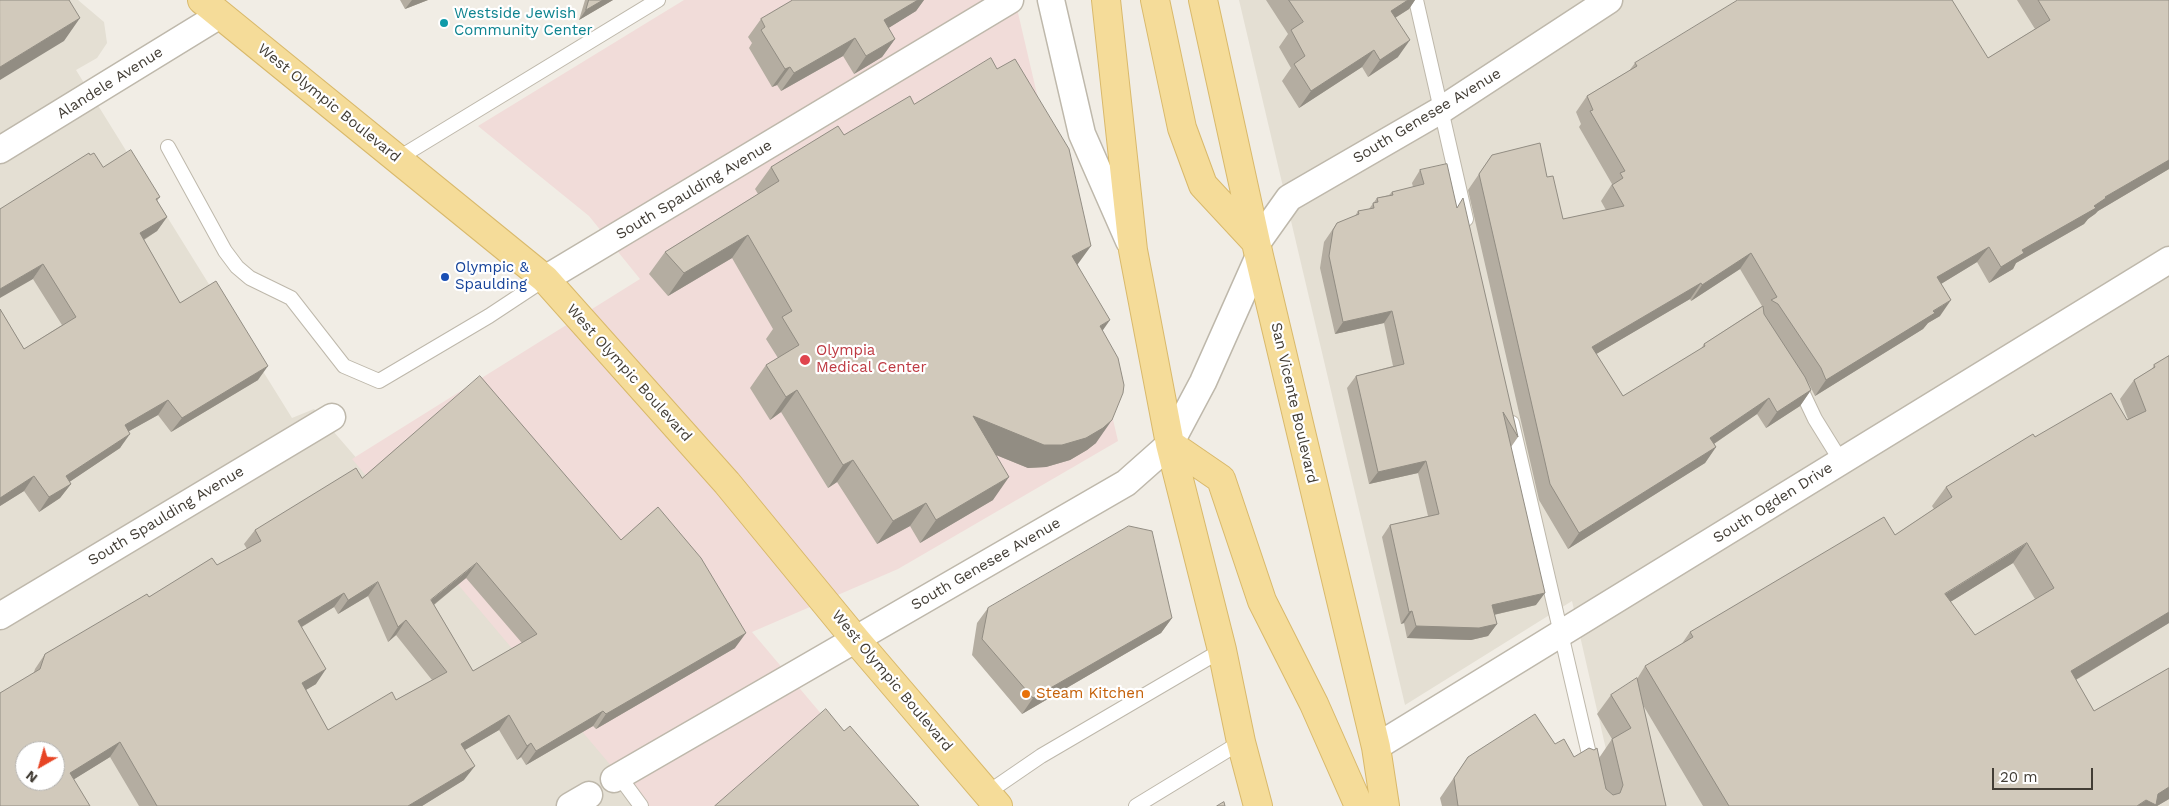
<!DOCTYPE html>
<html>
<head>
<meta charset="utf-8">
<style>
	body { margin:0 }
	#map { position:relative; width:2169px; height:806px; overflow:hidden; background:#f1ede5; font-family:"Work Sans",sans-serif }
	canvas { display:block }
	.north { position:absolute; left:15px; top:741px; width:50px; height:50px; box-sizing:border-box; background:#fff; border:1px solid #b3b1ae; border-radius:50%; rotate:218deg; font-size:14px; font-weight:700; line-height:20px; text-align:center; color:#423d35 }
	.north::after { content:''; display:block; margin:auto; width:18px; height:22px; background:#e74525; clip-path:polygon(50% 0,100% 100%,50% 72%,0 100%) }
	.scale { position:absolute; left:1992px; top:768px; width:101px; height:22px; box-sizing:border-box; border:2px solid #423d35; border-top:0; padding-left:6px; font-size:15px; line-height:18px; white-space:nowrap; color:#423d35; -webkit-text-stroke:4px #fff; paint-order:stroke }
</style>
</head>
<body>
<div id="map">
<canvas width="2169" height="806"></canvas>
<div class="north">N</div>
<div class="scale">20 m</div>
</div>
<script>
const context = document.querySelector('canvas').getContext('2d');
context.lineJoin = 'round';
function fillPath(path, color) { context.fillStyle = color; context.fill(path, 'evenodd'); }
function trace(path, color, width, dash) { context.strokeStyle = color; context.lineWidth = width; context.lineCap = dash ? 'butt' : 'round'; context.setLineDash(dash || []); context.stroke(path); }
function drawText(font, color, halo, rows, align = 'center') {
  context.font = font + ' "Work Sans",sans-serif'; context.lineWidth = 4.5; context.setLineDash([]); context.textBaseline = 'middle'; context.strokeStyle = halo; context.fillStyle = color; for (const [text, x, y, turn = 0] of rows) {
    context.save(); context.translate(x, y); context.rotate((+turn || 0) * Math.PI / 180); context.textAlign = isNaN(turn) ? turn : align; if (halo) context.strokeText(text, 0, 0); context.fillText(text, 0, 0); context.restore();
  }
}
fillPath(new Path2D(`
	M0,0H78L104,22L107,43L97,58L76,70L292,418L314,409L602,742L653,806H0ZM25,751H55V781H25Z
	M1239,0H2169V806H1619L1572,601L1405,705Z`), '#e4dfd3');
fillPath(new Path2D(`
	M684,0H1015L1118,441L898,569L752,632L899,806H645L352,459L640,279L589,216L478,126Z`), '#f1dcd9');
const lane = new Path2D(`
	M1416,0L1466,219
	M168,147L225,251L237,267L250,278L291,298L344,366L379,381L489,316L545,279
	M397,159L658,0
	M1797,381L1815,419L1841,461
	M1512,423L1592,767
	M619,776L641,806
	M987,793L1041,756L1222,650
	M1136,806L1241,742`);
const street = new Path2D(`
	M1051,0L1082,134L1129,241
	M0,150L220,15
	M1257,243L1289,198L1441,110L1609,0
	M545,279L1010,0
	M0,616L332,417
	M1376,747L2169,260
	M614,779L1126,483L1170,444L1203,382L1259,256
	M570,806L589,795`);
const primary = new Path2D(`
	M202,0L545,279L727,483L856,640L998,806
	M1106,0L1133,250L1170,444L1222,650L1241,742L1258,806
	M1155,0L1182,128L1203,185L1255,241
	M1203,0L1259,256L1376,747L1385,806
	M1170,444L1221,479L1262,601L1314,704L1359,806`);
trace(lane, '#beb8ab', 16);
trace(street, '#beb8ab', 29);
trace(primary, '#d9b96b', 30);
trace(lane, '#fff', 14);
trace(street, '#fff', 26);
trace(primary, '#f5dc99', 28);
fillPath(new Path2D(`
	M400,0H428L405,9Z
	M585,0H613L579,20Z
	M793,0H924L916,11L888,28L895,39L882,57L854,74L843,56L781,91L777,85L772,87L749,48L752,43L748,37L761,19Z
	M1266,0H1415L1409,9L1395,18L1398,57L1368,77L1362,67L1299,108L1282,81L1291,68L1279,47L1288,34Z
	M2017,0H2169V169L2098,211L2095,214L2088,219L2084,224L2016,263L2013,269L1989,283L1977,262L1941,284L1940,316L1928,323L1923,329L1815,396L1807,380L1811,390L1800,406L1766,428L1757,414L1714,444L1716,447L1705,463L1568,549L1539,500L1468,190L1492,155L1547,177L1563,219L1606,210L1601,201L1612,184L1579,127L1581,124L1576,112L1587,96L1629,71L1635,63L1770,1L1988,58L2035,29ZM1740,269L1762,306L1704,344L1701,349L1623,396L1596,354L1690,299L1691,301Z
	M914,104L1078,265L1102,331L1096,443L1087,450L1070,460L1046,467L1028,468L996,455L993,500L920,543L910,526L877,544L837,482L828,488L781,412L770,420L750,388L766,365L778,358L766,339L773,329L732,258L668,296L649,274L665,252L758,194L755,189L771,167Z
	M103,167L160,197L157,201L167,217L157,231L144,240L180,303L258,380L171,432L158,415L129,431L120,448L69,482L71,484L60,498L39,512L24,491L0,506V309L24,349L62,325L33,279Z
	M1420,170L1457,207L1518,437L1511,447L1536,605L1494,615L1497,624L1488,636L1471,640L1407,638L1404,623L1401,624L1382,537L1390,525L1428,516L1418,473L1369,484L1347,388L1356,376L1393,366L1384,323L1335,334L1320,268L1324,242L1337,223L1355,216L1358,211L1369,209L1377,198L1389,195L1392,192L1413,187L1412,183Z
	M2169,356V623L2076,680L2094,711L2169,668V799L2157,806H1703L1643,705L1666,806H1442L1440,798L1468,757L1555,744L1574,757L1599,758L1612,739L1597,714L1611,695L1637,679L1645,666L1681,645L1690,632L1895,535L1934,509L1932,506L1946,487L2035,437L2128,419L2120,399L2134,380L2152,369L2154,365ZM2013,563L2035,599L1975,635L1950,602Z
	M362,478L621,540L735,648L596,729L593,726L526,765L521,757L517,760L499,730L465,750L464,780L422,806H139L110,757L74,779L0,806L34,672L35,669L45,654L149,597L217,565L247,549L244,544L255,530ZM466,578L522,643L473,671L434,605ZM368,596L388,642L396,635L432,680L396,700L328,730L306,690L316,684L302,627L334,607L338,614Z
	M988,608L1172,618L1161,633L1022,714L972,655L977,623Z`), '#b4ada1');
fillPath(new Path2D(`
	M412,0H428L405,9Z
	M603,0H613L579,20L586,10Z
	M918,0H924L916,11L871,39L884,20Z
	M1408,0H1415L1409,9L1379,28L1391,11Z
	M80,18L64,41L0,80V67Z
	M855,38L843,56L781,91L794,73Z
	M895,39L882,57L854,74L866,56Z
	M1410,40L1398,57L1368,77L1380,60Z
	M1374,50L1362,67L1299,108L1311,91Z
	M790,67L777,85L772,87L785,69Z
	M2169,160V169L2098,211L2095,214L2088,219L2084,224L2016,263L2013,269L1989,283L2001,267L2022,250L2094,206L2105,197Z
	M167,217L157,231L130,248L140,233Z
	M748,235L732,258L668,296L684,273Z
	M1091,246L1075,268L1072,256Z
	M1989,247L1977,262L1926,293L1937,277Z
	M1751,253L1740,269L1691,301L1702,285Z
	M43,264L33,279L0,298V289Z
	M1701,283L1690,299L1581,363L1592,347Z
	M1951,300L1940,316L1928,323L1923,329L1815,396L1826,380Z
	M1392,311L1384,323L1335,334L1343,322Z
	M1110,320L1094,343L1100,326Z
	M268,366L258,380L171,432L182,418Z
	M797,390L781,412L770,420L786,397Z
	M1811,390L1800,406L1766,428L1777,412Z
	M1769,398L1757,414L1699,454L1710,438Z
	M168,400L158,415L115,439L125,425Z
	M973,416L1112,420L1096,443L1087,450L1070,460L1046,467L1028,468L957,439Z
	M130,434L120,448L56,491L66,476Z
	M1716,447L1705,463L1568,549L1579,533Z
	M853,460L837,482L828,488L843,465Z
	M1426,461L1418,473L1369,484L1378,472Z
	M34,476L24,491L0,506V498Z
	M1009,477L993,500L920,543L936,520Z
	M71,484L60,498L39,512L49,497Z
	M926,503L910,526L877,544L893,521Z
	M2027,543L2013,563L1931,614L1945,594Z
	M477,563L466,578L421,615L431,600Z
	M378,582L368,596L338,614L348,600Z
	M344,593L334,607L288,635L298,621Z
	M1545,593L1536,605L1484,617L1492,605Z
	M1412,611L1404,623L1401,624L1409,612Z
	M2169,612V623L2057,691L2071,671Z
	M1172,618L1161,633L1022,714L1033,698Z
	M406,620L396,635L388,642L398,627Z
	M1497,624L1488,636L1471,640L1407,638L1416,626Z
	M746,633L735,648L596,729L606,714Z
	M326,669L316,684L292,698L302,683Z
	M603,711L593,726L526,765L536,751Z
	M509,715L499,730L451,758L461,744Z
	M120,742L110,757L60,788L70,773Z
	M531,743L521,757L517,760L527,746Z
	M475,766L464,780L422,806H408Z
	M2169,787V799L2157,806H2137Z`), '#928d83');
const building = new Path2D(`
	M0,0H69L80,18L0,67Z
	M589,0H603L586,10Z
	M793,0H918L884,20L895,39L866,56L855,38L794,73L790,67L785,69L761,30L765,27L761,19Z
	M1289,0H1408L1391,11L1410,40L1380,60L1374,50L1311,91L1294,64L1305,56L1291,30L1303,22Z
	M1738,0H1952L1988,58L2050,20L2038,0H2169V160L2105,197L2106,198L2094,206L2096,208L2022,250L2024,253L2001,267L1989,247L1937,277L1951,300L1933,311L1935,313L1826,380L1821,368L1778,304L1771,300L1777,297L1751,253L1702,285L1701,283L1592,347L1623,396L1705,346L1704,344L1763,306L1764,314L1805,377L1811,390L1777,412L1769,398L1710,438L1716,447L1579,533L1550,484L1479,174L1492,155L1540,143L1547,177L1553,176L1563,219L1624,206L1612,185L1623,178L1620,173L1625,171L1590,111L1593,110L1587,96L1637,66L1635,63Z
	M991,58L997,69L1015,59L1069,149L1091,246L1072,256L1110,320L1100,326L1118,358L1124,385L1123,393L1112,420L1103,428L1086,438L1062,445H1044L973,416L1009,477L936,520L926,503L893,521L853,460L843,465L797,390L786,397L766,365L799,345L782,317L792,311L748,235L684,273L665,252L779,181L771,167L838,126L844,135L910,96L914,104Z
	M131,150L160,197L156,199L167,217L140,233L180,303L216,281L268,366L182,418L168,400L125,425L130,434L66,476L71,484L49,497L34,476L0,498V309L24,349L76,317L43,264L0,289V209L89,153L90,155L94,153L103,167Z
	M1447,164L1457,208L1463,198L1518,437L1503,412L1545,593L1492,605L1497,624L1479,628L1416,626L1412,611L1409,612L1390,525L1439,514L1426,461L1378,472L1356,376L1404,364L1392,311L1343,322L1329,256L1333,230L1337,223L1359,214L1358,211L1374,208L1373,203L1378,202L1377,198L1393,195L1392,192L1424,184L1420,170Z
	M2169,356V612L2071,671L2094,711L2169,668V787L2158,794L2156,805L2146,800L2137,806H1729L1645,666L1693,637L1690,632L1884,517L1895,535L1952,497L1946,487L2033,434L2035,437L2111,393L2127,420L2146,411L2134,380L2155,367L2154,365ZM2027,543L2054,588L1975,635L1945,594Z
	M480,376L621,540L658,507L701,558L746,633L606,714L603,711L536,751L531,743L527,746L509,715L461,744L475,766L408,806H157L120,742L70,773L90,806H0V693L40,669L45,654L147,594L149,597L212,558L217,565L261,541L255,530L356,468L362,478ZM477,563L537,634L473,671L431,600ZM378,582L398,627L406,620L447,672L396,700L392,692L328,730L302,683L326,669L298,621L344,593L348,600ZM25,751H55V781H25Z
	M1129,526L1152,531L1172,618L1033,698L982,639L988,608Z
	M1637,678L1666,806H1458L1454,778L1468,757L1535,714L1555,744L1564,739L1574,757L1589,748L1594,750L1597,748L1606,789L1613,795L1620,793L1623,785L1612,739L1631,728L1611,695Z
	M826,709L844,731L850,726L919,806H715Z
	M1224,802L1225,806H1217Z`);
fillPath(building, '#d1c9bb');
trace(building, '#928d83', 1);
for (const [x, y, r, color] of [
	[444,23,5,"#0f9aa8"],
	[445,277,5,"#1a4fb4"],
	[805,360,6,"#e0444e"],
	[1026,694,5,"#e8710a"]
]) { const dot = new Path2D(); dot.arc(x, y, r, 0, 2 * Math.PI); context.fillStyle = color; context.fill(dot); trace(dot, '#fff', 2); }
drawText('15px', '#0d838f', '#fff', [
	["Westside Jewish",454,14],
	["Community Center",454,31]
], 'left');
drawText('15px', '#423d35', '#fff', [
	["Alandele Avenue",110,83,-32],
	["West Olympic Boulevard",329,103,39],
	["South Genesee Avenue",1427,116,-31],
	["South Spaulding Avenue",694,190,-31],
	["West Olympic Boulevard",629,373,48],
	["San Vicente Boulevard",1294,403,77],
	["South Ogden Drive",1773,503,-32],
	["South Spaulding Avenue",166,516,-31],
	["South Genesee Avenue",986,564,-30],
	["West Olympic Boulevard",892,681,50]
]);
drawText('15px', '#164399', '#fff', [
	["Olympic &",455,268],
	["Spaulding",455,285]
], 'left');
drawText('15px', '#be3a42', '#fff', [
	["Olympia",816,351],
	["Medical Center",816,368]
], 'left');
drawText('15px', '#c56008', '#fff', [
	["Steam Kitchen",1036,694]
], 'left');
</script>
</body>
</html>
